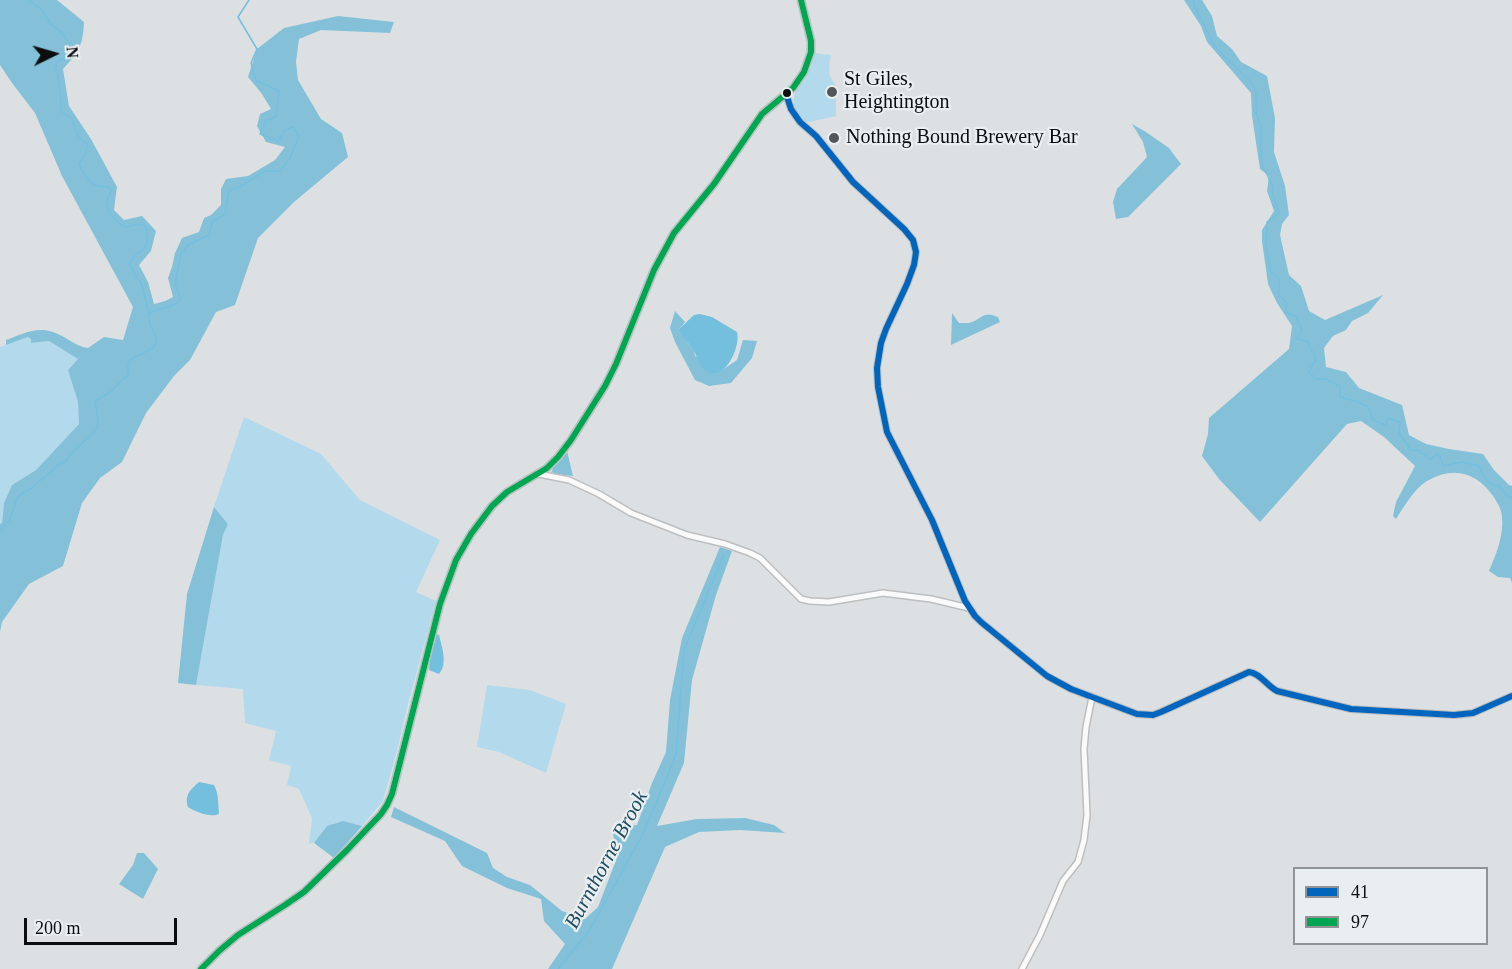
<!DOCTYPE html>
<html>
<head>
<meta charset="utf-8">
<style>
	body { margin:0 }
	#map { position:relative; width:1512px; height:969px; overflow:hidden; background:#dde0e2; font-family:Georgia,serif }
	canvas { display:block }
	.legend { position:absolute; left:1293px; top:867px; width:195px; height:78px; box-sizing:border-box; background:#e9eef0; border:2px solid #909496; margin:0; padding:8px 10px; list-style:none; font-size:18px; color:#0b0d0e }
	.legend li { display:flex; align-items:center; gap:12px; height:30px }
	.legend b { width:30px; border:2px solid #909496 }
	.north { position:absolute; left:24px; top:24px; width:60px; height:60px; -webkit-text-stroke:4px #e9eef0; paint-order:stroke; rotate:85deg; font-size:16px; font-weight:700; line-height:24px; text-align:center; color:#0b0d0e }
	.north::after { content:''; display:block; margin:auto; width:21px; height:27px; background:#0b0d0e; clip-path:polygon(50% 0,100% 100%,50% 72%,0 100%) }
	.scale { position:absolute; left:24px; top:918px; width:153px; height:27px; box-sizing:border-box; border:3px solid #0b0d0e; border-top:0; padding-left:8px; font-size:18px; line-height:21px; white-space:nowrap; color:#0b0d0e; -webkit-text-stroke:4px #e9eef0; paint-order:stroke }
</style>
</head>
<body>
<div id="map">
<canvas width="1512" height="969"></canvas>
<ul class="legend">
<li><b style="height:8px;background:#0065bd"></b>41</li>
<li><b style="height:8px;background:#00a651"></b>97</li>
</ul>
<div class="north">N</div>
<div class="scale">200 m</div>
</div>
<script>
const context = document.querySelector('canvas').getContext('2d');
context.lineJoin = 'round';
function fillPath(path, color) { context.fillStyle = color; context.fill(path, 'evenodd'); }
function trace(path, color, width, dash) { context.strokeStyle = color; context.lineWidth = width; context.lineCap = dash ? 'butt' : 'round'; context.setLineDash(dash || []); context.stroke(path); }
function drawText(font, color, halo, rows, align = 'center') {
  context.font = font + ' Georgia,serif'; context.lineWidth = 4.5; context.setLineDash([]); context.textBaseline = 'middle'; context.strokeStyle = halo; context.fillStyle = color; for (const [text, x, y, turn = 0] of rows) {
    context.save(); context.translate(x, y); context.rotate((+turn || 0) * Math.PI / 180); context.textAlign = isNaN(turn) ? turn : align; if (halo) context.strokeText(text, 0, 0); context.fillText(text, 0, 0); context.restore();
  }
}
fillPath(new Path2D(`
	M814,53L831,55C829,66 827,77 836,85V116L810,122H805C782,98 798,93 809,72C812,66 813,59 814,53Z
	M28,337L31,338V343L49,341L79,359L68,370L78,402L79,424L36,470L12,485L4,503L2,523L0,524V347Z
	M244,417L321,454L360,500L440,540L416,592L436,601L407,708L397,751L383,801L362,826C343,821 334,818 320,835C316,840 315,843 309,844L312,818L299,789L287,785L291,766L269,760L276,731L245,723L243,689L196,685L223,535L228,524L214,507Z
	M487,685L530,690L566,704L546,773L499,752L477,747Z`), '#b3d9ec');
fillPath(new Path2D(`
	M0,0H57L84,22C83,45 79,52 63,69L69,106L91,139L117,187L114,210L124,220L142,216L156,231L151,251L139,265L148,282L154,304L165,301L173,297L168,278L172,267L175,253L182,238L199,232L204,218L211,215L221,205V189L226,179L248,176L275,160L285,147L266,142L257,126L260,114L271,109L262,94L248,77L257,49L284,28L338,16L394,22L390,33L321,30L299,39L296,62L298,80L321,119L342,133L348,157L294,202L258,238L235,305L216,312L190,360L174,376L146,413L122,462L100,478L82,503L63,566L29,584L2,622L0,632V524L2,523L4,503L12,485L36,470L79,424L78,402L68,370L78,359L49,341L31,343V339L28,337L6,345V340C21,334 37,326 53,332C66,336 74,346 88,348L104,337L123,340L133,307L62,176L35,113L12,83L0,65Z
	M1184,0H1202L1212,16L1217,36L1232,49L1241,62L1267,76L1275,118L1274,152L1285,186L1289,215L1282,224L1280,235L1289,275L1301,286L1309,311L1325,320L1383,295L1368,313L1352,321L1346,330L1333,336L1324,348L1326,367L1346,372L1359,388L1402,405L1409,435L1426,444L1449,449L1483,454L1494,470L1509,485L1512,486V583L1510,578L1498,577L1489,571C1496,555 1504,535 1502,517C1502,510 1497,502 1493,496C1477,473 1454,466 1429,480C1416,486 1404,507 1396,519L1393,516L1396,502L1415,466L1384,437L1361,421L1347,424L1260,522L1219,479L1202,456L1208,434L1209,418L1289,349L1292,326L1277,303L1268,284L1262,241V230L1274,211L1267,191L1269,176L1260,169L1252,116L1251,93L1207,42L1201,26Z
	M1132,124L1146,132L1169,148L1181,164L1128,217L1116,219L1113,202L1117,189L1147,157L1143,142Z
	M675,311L685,322L679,329L686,341L694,350L695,356L722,370L737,360L743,340L757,341L752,358L731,383L709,386L695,380L675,342L670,328Z
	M952,313L959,323C961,323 967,323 969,323C983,319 982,310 998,317L1000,322L951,345Z
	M567,451L573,476L556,474L552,472L553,467Z
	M214,507L228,524L223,535L196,685L178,683L187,594Z
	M720,547L732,551L716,595L692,680L684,763L657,826L697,819L745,818L774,825L785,833L740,830L699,832L665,847L612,969H548L565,944L544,921L541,899L507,888L462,866L445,841L391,817L394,807L487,853L493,868L507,877L530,885L562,911L585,919L598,907L617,858L613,833L623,826L637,825L652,783L666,752L670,700L682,638Z
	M343,821L362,826L334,858L314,843L327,826Z
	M137,853H144L158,869L143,899L119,884L133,865Z`), '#84c1d9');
fillPath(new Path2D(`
	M700,314L712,317L737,332C741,346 726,380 708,372C698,367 698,356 692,348C687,341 681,338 679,329L694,315Z
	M436,634L439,635C442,647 448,664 439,674L429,670L431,646Z
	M199,782L214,785C219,794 218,804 219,814C210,818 196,812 188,807C184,795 191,789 199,782Z`), '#74bfde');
trace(new Path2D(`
	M1194,0V5L1215,47L1253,84L1256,93V113L1261,127V162L1273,187V196L1279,213L1267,222L1266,246L1271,272L1279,278V294L1287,303L1285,312L1296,316L1302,330L1297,339L1307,341L1316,359L1309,372L1316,379H1325L1340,386V397L1358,402L1368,407L1373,420L1385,425L1388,418L1400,422L1399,433L1411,450H1419L1430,460L1436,454L1440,456L1443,466L1462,462L1479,466C1483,476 1487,485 1499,486L1506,495L1512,498
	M150,313C160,307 172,309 181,299L175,284L181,254L188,245L209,235L212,222L225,214L229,191L243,185L265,171H280L290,158L299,136L293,127L284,131L278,141L260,134L266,120L276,117L279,91L256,80L251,63L257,49L238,17L249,0
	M0,530L10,519L17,499L20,495L33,487L58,465L66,461L71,454L97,429L98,422L95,401L109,393L128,375V366L130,360L149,350L154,347L156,342V337L150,325L149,314L142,285L129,264C137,247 152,254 146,227L140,224L125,227C116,222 106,213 107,202C107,198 109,195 111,191L109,187C105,187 102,187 98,186C90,184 81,171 79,163L85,155L88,145L78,136L71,118L61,111L60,88L56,66L57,62L67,56L70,50L69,43L61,32L51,24L42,10L28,0
	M558,969L589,931L643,834L676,755L684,650L724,554`), '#74bfde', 1.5);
const minor = new Path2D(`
	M786,94L791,109L800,122L816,136L853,182L904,229L913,240L916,252L914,265L907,284L886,329L881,343L877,368L878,387L887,432L932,520L965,601L975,616L981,622L1047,676L1071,689L1137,714L1153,715L1161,712L1249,672C1260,673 1267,686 1277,691L1351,709L1454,715L1473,713L1512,696
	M539,474L569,480L599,494L631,513L687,535L725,544L750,553L760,558L801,599L810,601L829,602L883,593L931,599L969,608
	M1022,969L1040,935L1063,881L1078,862L1084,840L1087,815L1084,749L1086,727L1092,697`);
const tertiary = new Path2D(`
	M201,969L219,951L238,935L285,905L304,892L348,849L381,814L387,805L392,794L440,604L456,560L471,534L492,506L507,492L547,468L558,457L571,440L605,386L616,364L654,270L674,233L714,184L762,114L793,88L804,72L811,52V41L801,0`);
trace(minor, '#bcbebf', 8);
trace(tertiary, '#bcbebf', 9);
trace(minor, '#fafafb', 5);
trace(tertiary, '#fafafb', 6);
trace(new Path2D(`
	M786,94L791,109L800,122L816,136L853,182L904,229L913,240L916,252L914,265L907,284L886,329L881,343L877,368L878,387L887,432L932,520L965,601L975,616L981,622L1047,676L1071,689L1137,714L1153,715L1161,712L1249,672C1260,673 1267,686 1277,691L1351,709L1454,715L1473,713L1512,696`), '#0065bd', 6);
trace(new Path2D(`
	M201,969L219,951L238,935L285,905L304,892L348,849L381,814L387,805L392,794L440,604L456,560L471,534L492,506L507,492L547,468L558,457L571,440L605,386L616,364L654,270L674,233L714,184L762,114L793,88L804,72L811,52V41L801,0`), '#00a651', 6);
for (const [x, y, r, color] of [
	[832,92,6,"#545758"],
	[787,93,5,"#0b0d0e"],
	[834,138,6,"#545758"]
]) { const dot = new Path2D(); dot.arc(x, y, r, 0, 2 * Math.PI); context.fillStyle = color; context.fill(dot); trace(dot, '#e9eef0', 2); }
drawText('20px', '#0b0d0e', '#e9eef0', [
	["St Giles,",844,80],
	["Heightington",844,103],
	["Nothing Bound Brewery Bar",846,138]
], 'left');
drawText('italic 21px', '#224e61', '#e9eef0', [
	["Burnthorne Brook",607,860,-62]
]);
</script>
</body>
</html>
